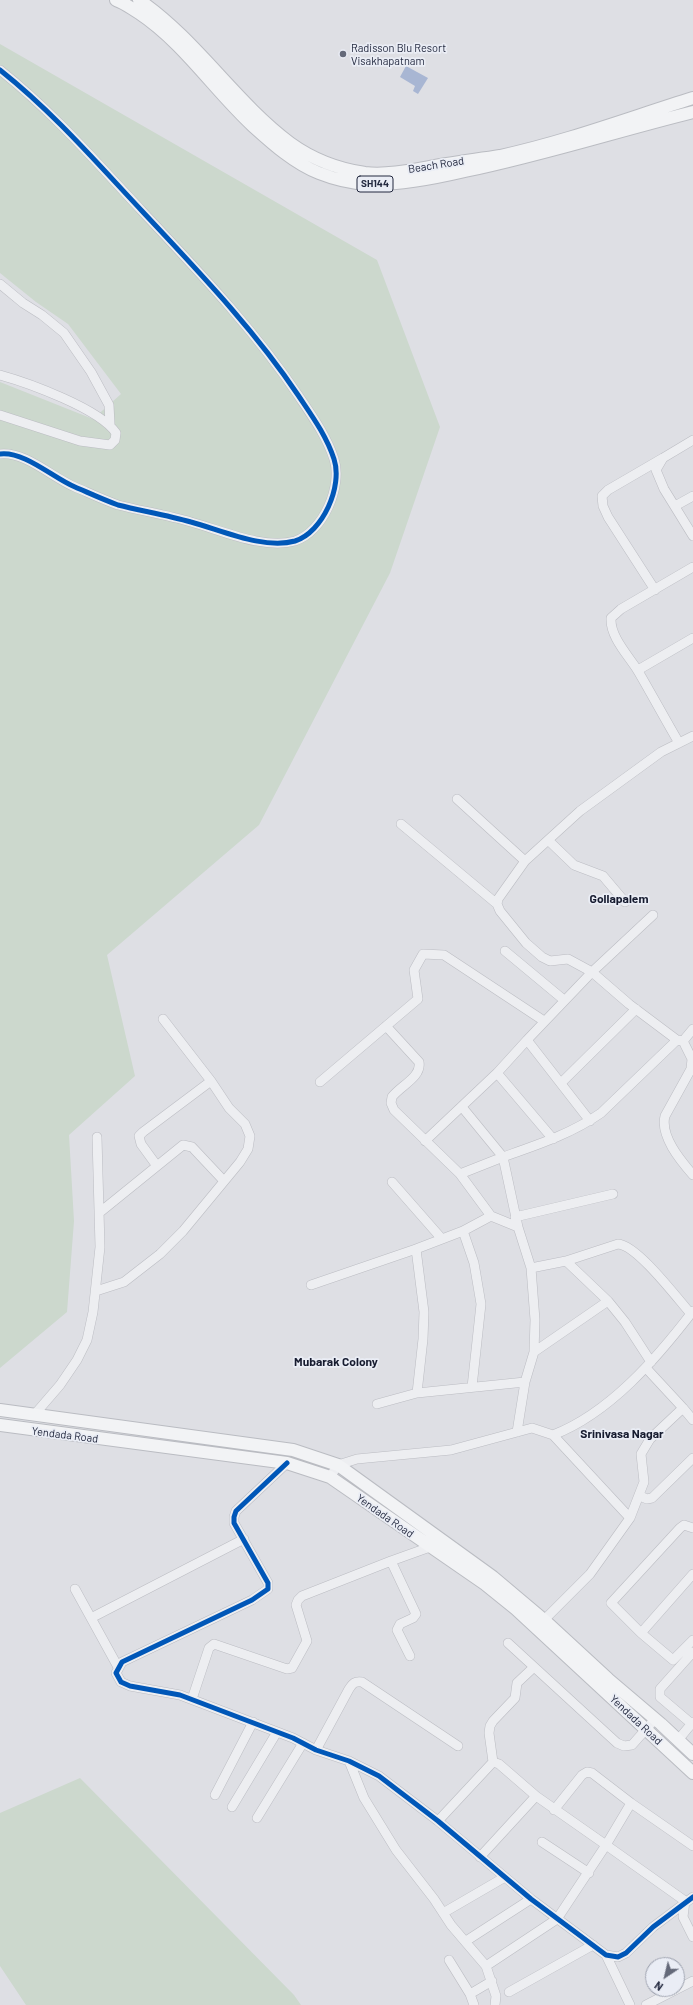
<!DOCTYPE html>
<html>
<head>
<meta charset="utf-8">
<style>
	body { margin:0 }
	#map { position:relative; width:693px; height:2005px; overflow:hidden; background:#dedfe4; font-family:Barlow,sans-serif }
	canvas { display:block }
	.north { position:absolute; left:645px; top:1957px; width:40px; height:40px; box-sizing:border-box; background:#eaedf5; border:1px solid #9a9fac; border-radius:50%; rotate:215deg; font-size:11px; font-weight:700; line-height:16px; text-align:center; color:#23293f }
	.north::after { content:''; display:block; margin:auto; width:14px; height:18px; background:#646979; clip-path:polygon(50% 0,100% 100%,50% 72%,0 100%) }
</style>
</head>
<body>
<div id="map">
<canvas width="693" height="2005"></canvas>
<div class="north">N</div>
</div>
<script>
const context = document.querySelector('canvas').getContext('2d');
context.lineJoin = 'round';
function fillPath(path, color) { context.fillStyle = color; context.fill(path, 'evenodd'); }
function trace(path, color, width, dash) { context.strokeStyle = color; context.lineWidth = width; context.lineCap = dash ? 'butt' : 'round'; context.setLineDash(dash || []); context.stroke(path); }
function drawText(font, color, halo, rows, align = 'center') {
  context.font = font + ' Barlow,sans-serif'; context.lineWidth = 3.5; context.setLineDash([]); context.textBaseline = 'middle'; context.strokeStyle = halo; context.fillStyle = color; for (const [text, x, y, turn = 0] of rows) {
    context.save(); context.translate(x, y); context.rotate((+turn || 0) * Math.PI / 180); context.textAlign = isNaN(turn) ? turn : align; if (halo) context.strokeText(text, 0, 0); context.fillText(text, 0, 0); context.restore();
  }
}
fillPath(new Path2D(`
	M0,44L377,260L440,427L390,573L259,825L107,955L135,1076L69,1135L74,1221L67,1312L0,1368V382L93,419L121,394L68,324L36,302L0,273Z
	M80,1778L294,1995L301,2005H26L0,1966V1813Z`), '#ccd8cd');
fillPath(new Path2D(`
	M406,66L428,78L418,94L413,91L415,86L400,77Z`), '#a8b6d3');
const minor = new Path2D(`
	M0,70C53,112 96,162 142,211C197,270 253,328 298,395C312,416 326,435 334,459C343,486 323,532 295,541C264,550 221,530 191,522C167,515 142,511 118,505C104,500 89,493 75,487C53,478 25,451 0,454
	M0,284L23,303L42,315L64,333L91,372L109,405L110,424
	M0,375C29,383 100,409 116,433L115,440L110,445L80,441L0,415
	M693,440L663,458L656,470L664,489L693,536
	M675,506L693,496
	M655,590L608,517L603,506L602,496L608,490L663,458
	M638,670L693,638
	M679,743C665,719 652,695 638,671C628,655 610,637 611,618L621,609L693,567
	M457,799L525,861
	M401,824L497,904
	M548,840L574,865L603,876L625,902
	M505,951L564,1000
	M386,1026L419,1062C422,1077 400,1086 392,1097L391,1103L394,1110L460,1174L491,1216L518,1227L531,1268L566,1261L618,1244C637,1245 677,1298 691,1314
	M693,1029L683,1041L692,1059L691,1069L665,1116C660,1136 680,1160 693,1175
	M527,1040L497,1073L553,1139
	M683,1041L677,1040L629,1004L592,972L568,959L550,961L542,957L526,943L500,911L497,904L498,899L525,861L580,811L661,752L693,736
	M320,1082L418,999L414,970L423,954L444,955L544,1021
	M562,1082L636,1009
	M462,1107L503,1157C537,1145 571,1134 601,1113L677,1040
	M590,1121L527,1040L592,972L653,915
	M425,1141L497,1073
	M157,1166L141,1144L139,1136L143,1132L211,1081
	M460,1174L503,1157L518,1227
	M392,1182L442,1239
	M99,1213L183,1145L192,1147L224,1181
	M491,1216L463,1231L416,1249L424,1312L423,1339L417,1393L525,1382
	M515,1217L613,1194
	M463,1231L474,1263L481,1304L472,1387
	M566,1261L608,1301L625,1322L651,1362
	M311,1285L416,1249
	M96,1291L124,1282L160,1254L183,1231L240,1162L248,1149L250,1136L245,1124L229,1108L211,1081L163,1019
	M534,1352L608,1301
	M377,1404L417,1393
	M683,1408L693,1420
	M35,1414L60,1385L77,1360L87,1340L93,1312L100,1247L97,1137
	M517,1432L525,1382L534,1352L535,1320L531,1268
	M553,1435C610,1413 657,1358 693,1311
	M287,1463L236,1511L234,1517V1523L268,1583V1589L252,1600L122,1662L116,1673L121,1682L130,1686L180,1695L293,1738L316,1750L349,1761L379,1776L438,1821L531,1899L606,1955L618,1957L626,1953L653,1927L693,1897
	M330,1477L338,1465L357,1459L451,1450L532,1428L553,1435L630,1518
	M640,1496L647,1499L652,1498L693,1458
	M693,1528L684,1525L680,1528L611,1603L641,1633L673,1660L693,1640
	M391,1561L430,1547
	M75,1589L118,1667
	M91,1618L244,1539
	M540,1624L590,1574L630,1518L644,1482L641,1454L650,1439L683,1408L646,1368
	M641,1633L693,1574
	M508,1643L617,1743L624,1746L632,1745L655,1719
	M693,1652L660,1689V1697L693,1725
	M192,1699L209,1648L214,1644L287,1669L292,1668L307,1641L296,1605L298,1600L302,1596L391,1561L416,1614L413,1618L400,1624L397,1630L410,1656
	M678,1740L693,1722
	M316,1750L349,1689C353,1683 355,1681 362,1682L458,1746
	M349,1761L364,1798L396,1850L434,1899L451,1925L486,1966L557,1919L606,1845L685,1901L683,1917L693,1937
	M493,1762L489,1733L490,1726L493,1721L515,1698L517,1683L534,1667
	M215,1795L253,1722
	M232,1807L277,1732
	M554,1810L582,1775L587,1772L592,1773L631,1803L693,1846
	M257,1818L303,1743
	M438,1821L493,1762L499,1764L536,1796
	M542,1842L589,1873
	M480,1857L536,1796L606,1845L631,1803
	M443,1913L505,1877
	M466,1941L531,1899
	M606,1955L630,2005
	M449,1960L470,1994L474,2005
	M486,1966L496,1996L495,2005
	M509,1992L593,1945
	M470,1994L492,1981
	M646,2005L693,1981`);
const major = new Path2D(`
	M116,0C125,3 132,9 139,13C184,43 214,90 253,126C273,144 294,163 319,173C334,179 352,183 367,184C397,186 435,178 465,171C542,155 617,131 693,112
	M139,0C197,40 234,101 290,143C312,159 338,169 365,173C391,176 421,168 447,164C464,161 482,159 500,156C565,142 629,118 693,98
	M0,1410L293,1450L338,1465L493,1577L544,1620L608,1679L661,1724L693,1754
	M0,1425L287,1463L330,1477L485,1584L516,1609L693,1773`);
trace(minor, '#bbbcc2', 10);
trace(major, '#babcc2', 14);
trace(minor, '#edeef1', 9);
trace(major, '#f2f3f5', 12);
trace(new Path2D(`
	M0,70C53,112 96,162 142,211C197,270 253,328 298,395C312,416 326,435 334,459C343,486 323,532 295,541C264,550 221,530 191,522C167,515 142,511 118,505C104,500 89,493 75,487C53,478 25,451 0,454
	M287,1463L236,1511L234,1517V1523L268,1583V1589L252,1600L122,1662L116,1673L121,1682L130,1686L180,1695L293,1738L316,1750L349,1761L379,1776L438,1821L531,1899L606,1955L618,1957L626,1953L653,1927L693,1897`), '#0057b8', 5);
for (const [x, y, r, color] of [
	[343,54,4,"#646979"]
]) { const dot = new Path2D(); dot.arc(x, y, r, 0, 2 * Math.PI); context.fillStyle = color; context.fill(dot); trace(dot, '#eaedf5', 1.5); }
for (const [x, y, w] of [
	[375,184,36]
]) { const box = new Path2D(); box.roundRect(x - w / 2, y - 8, w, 16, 3); context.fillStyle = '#eaedf5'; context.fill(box); trace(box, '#23293f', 1); }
drawText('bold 10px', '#23293f', null, [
	["SH144",375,184]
]);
drawText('11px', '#23293f', '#eaedf5', [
	["Radisson Blu Resort",351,48],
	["Visakhapatnam",351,61]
], 'left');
drawText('11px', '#23293f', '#eaedf5', [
	["Beach Road",436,165,-9],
	["Yendada Road",65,1435,7],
	["Yendada Road",385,1516,35],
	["Yendada Road",636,1720,43]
]);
drawText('bold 12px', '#161b2f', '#eaedf5', [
	["Gollapalem",619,899],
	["Mubarak Colony",336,1362],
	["Srinivasa Nagar",622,1434]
]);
</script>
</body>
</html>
